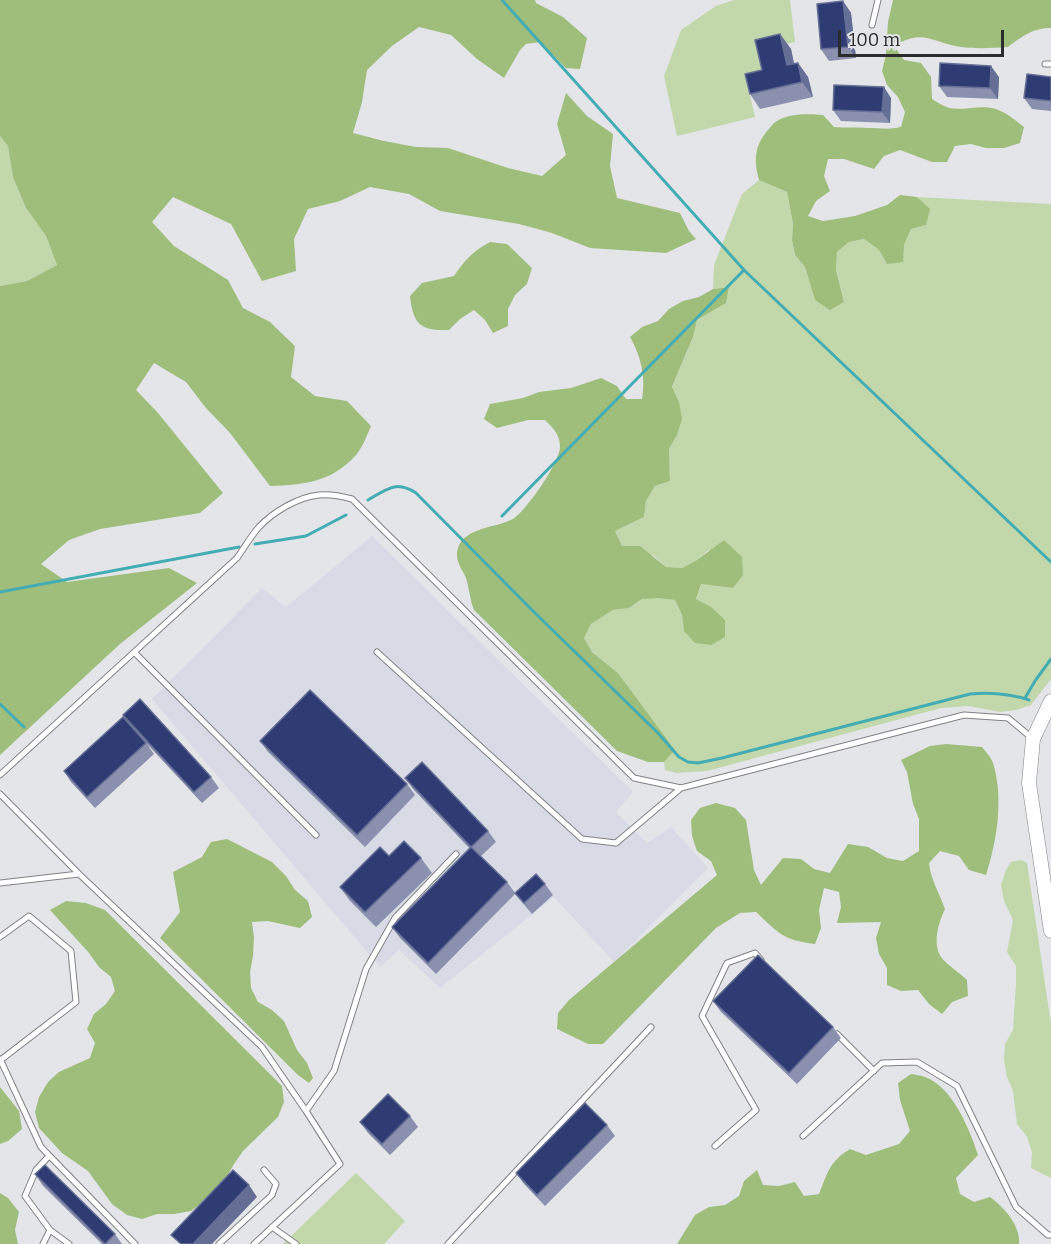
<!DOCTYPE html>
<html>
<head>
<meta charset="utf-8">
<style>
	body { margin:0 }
	#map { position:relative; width:1051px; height:1244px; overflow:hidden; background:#e4e5e8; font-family:Bitter,serif }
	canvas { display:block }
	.scale { position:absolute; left:838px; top:30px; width:166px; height:27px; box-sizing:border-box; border:3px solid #2b2c2d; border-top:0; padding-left:8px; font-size:18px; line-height:21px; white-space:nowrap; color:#2b2c2d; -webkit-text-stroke:4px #e4e5e8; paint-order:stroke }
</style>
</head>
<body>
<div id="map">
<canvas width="1051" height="1244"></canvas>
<div class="scale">100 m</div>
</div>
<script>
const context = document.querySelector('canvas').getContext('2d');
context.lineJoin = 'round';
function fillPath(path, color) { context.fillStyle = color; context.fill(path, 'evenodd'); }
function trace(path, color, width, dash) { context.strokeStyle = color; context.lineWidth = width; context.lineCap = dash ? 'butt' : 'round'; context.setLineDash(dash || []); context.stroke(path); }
fillPath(new Path2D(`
	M372,536L633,792L616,812L647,843L671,827L708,868L614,962L554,897L440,988L399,950L380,967L152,699L262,588L286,607Z`), '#d8dbe6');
fillPath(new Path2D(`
	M734,0H790L795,42L758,50L766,83L748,87L755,117L677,136L664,76L681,30L716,6Z
	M0,136L8,145L13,179L26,208L46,236L57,265L27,281L0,286Z
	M759,180L787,192L793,224L792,240L795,255L805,267L815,300L844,302L836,270L837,252L849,242L864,239L879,250L887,264L904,245L911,229L926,224L929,209L917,197L1051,204V679L1031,705L1016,710L1000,712L969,706L941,708L707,771L677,773L665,770L664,762L675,750L618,673L592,652L584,638L591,624L613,610L629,608L642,599L658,597L675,600L682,615L684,631L711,607L696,600L701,584L733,588L709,550L697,560L682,568L666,567L654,556L622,546L615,531L644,517L646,501L655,486L670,481L669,449L677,435L679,402L672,388L693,337L697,320L726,303L729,287L713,289L714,265L742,194Z
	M1021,860L1027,863L1051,1024V1178L1031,1168L1032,1152L1027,1137L1017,1124L1013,1091L1007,1077L1004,1060L1005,1044L1013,1030L1016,983V966L1007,952L1013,920L1004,901L1001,885L1006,870L1011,862Z
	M356,1173L405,1221L384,1244H283Z`), '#c2d8ab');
fillPath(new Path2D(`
	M0,0H535L536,3L563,17L587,38L580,69L566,68L540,42L526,44L520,50L504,78L477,59L451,35L419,27L392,46L367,70L362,102L353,133L384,141L416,147L448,148L508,168L542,176L566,155L557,124L566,93L587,116L613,134L610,166L617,198L680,213L689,231L696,239L666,253L590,248L552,233L519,224L440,211L409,194L370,187L340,201L308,209L294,239L296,271L262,281L231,224L173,197L152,222L174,246L228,280L243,308L270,322L295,346L291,377L315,396L347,401L371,426C367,435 363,447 356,455C332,482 304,485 270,486L230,433L206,408L186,382L154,363L136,390L158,413L223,493L200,513L100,529L69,540L41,564L67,582L169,568L197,583L120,644L0,755V286L27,281L57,265L46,236L26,208L13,178L8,146L0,136Z
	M893,0H1051V28C1033,28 1022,36 1008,47C992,48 976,49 961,47C931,43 925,28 894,46L904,60L921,63L931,77L932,99C937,102 943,106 949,108C965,111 980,104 996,109C1007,113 1015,120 1024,127L1020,143L1004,148H986L971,144L955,146L947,162H932L900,150L884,156L874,169L844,159H828L824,176L830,191L816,201L808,216L823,221L855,216L887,205L900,195L917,197L930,209L926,225L911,229L904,245L903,262L887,264L879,250L864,239L849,242L837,252L836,270L844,302L830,310L815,300L805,267L795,255L792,240L793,224L787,192L759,180C754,161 754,147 767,131C770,128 773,123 777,121C790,113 809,114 823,115L834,127C846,128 856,127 868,128C880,128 889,130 901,127L905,112L898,97L887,85L882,71L886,55L888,22Z
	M490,242L507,244L532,268L527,284L515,295L508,309V326L493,333L485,320L474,310L460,319L449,330C420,331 413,324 410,296L422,283L454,276C465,260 473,251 490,242Z
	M729,287L726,303L697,320L693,337L672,387L679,402L682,419L677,435L669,449L670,481L655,486L646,501L644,517L615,531L622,546H640L666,567L682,568L697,560L724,540L742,557L743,575L733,588L701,584L696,599L711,607L725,620V637L711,645L695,643L684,631L682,615L675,600L658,598L642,599L629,608L613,610L591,624L584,638L592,652L618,673L675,750L664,762H648L617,751L474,610C470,600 469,588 466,578C462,569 454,560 458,548C465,527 496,528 513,519C526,511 560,462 560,447C560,434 553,428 545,420H528L497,428L484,419L490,404L523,398L539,392L571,388L601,378L617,386L626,399H642C646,378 641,356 630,337L642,327L658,321L669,309L683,301L699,297L713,289Z
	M946,744L982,747C986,752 991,757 993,763C1004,798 997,841 986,875L969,870L959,856L940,851L929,863C931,881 939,892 945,909C939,922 932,942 941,957C946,964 961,974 967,980L968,996L952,1002L942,1014L929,1004L918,990L901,991L887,985V968L879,954L876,938L881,922L837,923L841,907L839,892L824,888L819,910L821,928L815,944C782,940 779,933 756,912L740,913L716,928L603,1044H588L557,1029L558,1013L569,1000L717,875L711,861L697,851L692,836L691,820L700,808L716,803L735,808L746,820L754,870L761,885L783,858L801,859L814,869L830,873L848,844L868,847L887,858L903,861L919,851V819L913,804L907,772L901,760L930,746Z
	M227,839L272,862L286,876L295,890L308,901L312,917L300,928L268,921L252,922L254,938L253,956L250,972L251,988L258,1002L272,1010L284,1021L297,1050L307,1063L313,1078L309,1083L298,1075L160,938L180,912L173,872L202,857L211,842Z
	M66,901L86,903L105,910L282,1086L284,1102L278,1117L243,1151L234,1164L226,1178L204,1201L191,1211L174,1214H157L142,1219L127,1215L112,1204L88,1171L62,1153L39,1128L35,1112L39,1097L48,1082L59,1072L90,1058L95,1043L87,1029L94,1014L106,1004L115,991L111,977L99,967L89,953L50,910Z
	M911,1074C915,1075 921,1075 925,1077C952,1086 970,1130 978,1155L956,1178L960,1194L974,1202L990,1197C1004,1207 1021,1226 1019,1244H677L695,1215L709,1207L725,1205L739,1196L744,1181L757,1170L763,1185L779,1186L795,1182L804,1196L819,1194C828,1172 829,1162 850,1149L866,1155L899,1144L910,1131L900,1100L898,1083Z
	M0,1087L19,1111L22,1129L8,1141L0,1144Z
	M0,1193L8,1198L19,1212L15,1230L18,1244H0Z`), '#9fbe7c');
trace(new Path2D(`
	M502,0L744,270L1051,562
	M368,500C387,489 396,480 416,493L532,610L658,733L679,757L688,762L698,763L722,758L970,694C991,692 1008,693 1029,700
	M502,516L744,270
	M255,544L306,536L346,515
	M0,592L239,547
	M1025,698L1035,681L1051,659
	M0,704L24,727`), '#43adb3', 3);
const service = new Path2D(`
	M872,25L878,0
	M1045,64H1051
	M377,652L582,839L616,843L681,788
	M135,653L316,835
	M0,775L237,558C244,548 251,536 259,527C273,512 298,497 319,495C330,494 341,496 352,499L634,778L681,788L964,715L1008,718L1032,738
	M0,794L79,874L0,883
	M79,874L262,1047L306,1111
	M0,937L29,916L71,951L76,1002L2,1059
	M837,1034L874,1071
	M0,1059L41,1147L135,1244
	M803,1136L882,1063L917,1062L957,1086L1016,1207L1048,1235H1051
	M715,1146L756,1110L702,1016L727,963L755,953L761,960
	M272,1227L296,1244
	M50,1230L69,1244
	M43,1244L50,1230L25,1196L36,1170L49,1156
	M219,1244L272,1195L276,1184L264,1170
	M254,1244L340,1164L306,1111L334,1071L366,969L395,918L456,854
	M448,1244L651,1027`);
const tertiary = new Path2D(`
	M1051,701L1033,739L1029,783L1051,931`);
trace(service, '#808185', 7);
trace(tertiary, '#808185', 15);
trace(service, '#fff', 5);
trace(tertiary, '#fff', 14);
fillPath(new Path2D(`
	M843,1L851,13L856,58L829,61L821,49Z
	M780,34L791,49L794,63H798L808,77L813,97L760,109L750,94Z
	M999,77L998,99L947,97L939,86Z
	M1051,77V111L1032,109L1024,98Z
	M891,98L890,123L841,121L833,110Z
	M123,715L211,777L219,788L202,803L147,744L154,754L95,808L71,782L64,771L129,723Z
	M260,741L407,784L415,795L365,847L268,752Z
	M405,778L488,831L496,842L481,856L507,882L515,893L545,884L553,895L532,914L515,894L436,974L400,938L392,927L469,848L413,789Z
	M389,856L421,858L432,873L376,927L350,901L340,887Z
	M713,1001L833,1027L841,1038L797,1084L721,1012Z
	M410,1116L418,1127L390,1155L368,1133L360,1122Z
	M607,1125L615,1136L545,1206L524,1184L516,1173Z
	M35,1174L115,1234L122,1244H102L43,1186Z`), '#8a90ae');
fillPath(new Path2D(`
	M843,1L851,13L856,58L848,47Z
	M780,34L791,49L797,80L787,65Z
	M798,63L808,77L813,97L802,82Z
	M991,66L999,77L998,99L990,88Z
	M884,87L891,98L890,123L882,112Z
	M249,1185L257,1197L212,1244H193Z`), '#656f96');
const building = new Path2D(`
	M843,1L848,47L821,49L817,4Z
	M780,34L787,65L798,63L802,82L750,94L745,74L762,70L755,40Z
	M940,63L991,66L990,88L939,86Z
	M1027,74L1051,77V101L1024,98Z
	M834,85L884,87L882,112L833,110Z
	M310,690L407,784L357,835L260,741Z
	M140,699L211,777L194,792L123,715Z
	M123,717L146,743L87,797L64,771Z
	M422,762L488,831L471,847L507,882L428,963L392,927L471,847L405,778Z
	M404,841L421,858L365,912L340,887L380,847L389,856Z
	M536,874L545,884L524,903L515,893Z
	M758,955L833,1027L789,1073L713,1001Z
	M388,1094L410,1116L382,1144L360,1122Z
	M585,1103L607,1125L537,1195L516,1173Z
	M45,1165L115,1234L105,1244L35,1174Z
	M233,1170L249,1185L193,1244H181L171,1235Z`);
fillPath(building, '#2f3c73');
trace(building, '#656f96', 1.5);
</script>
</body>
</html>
